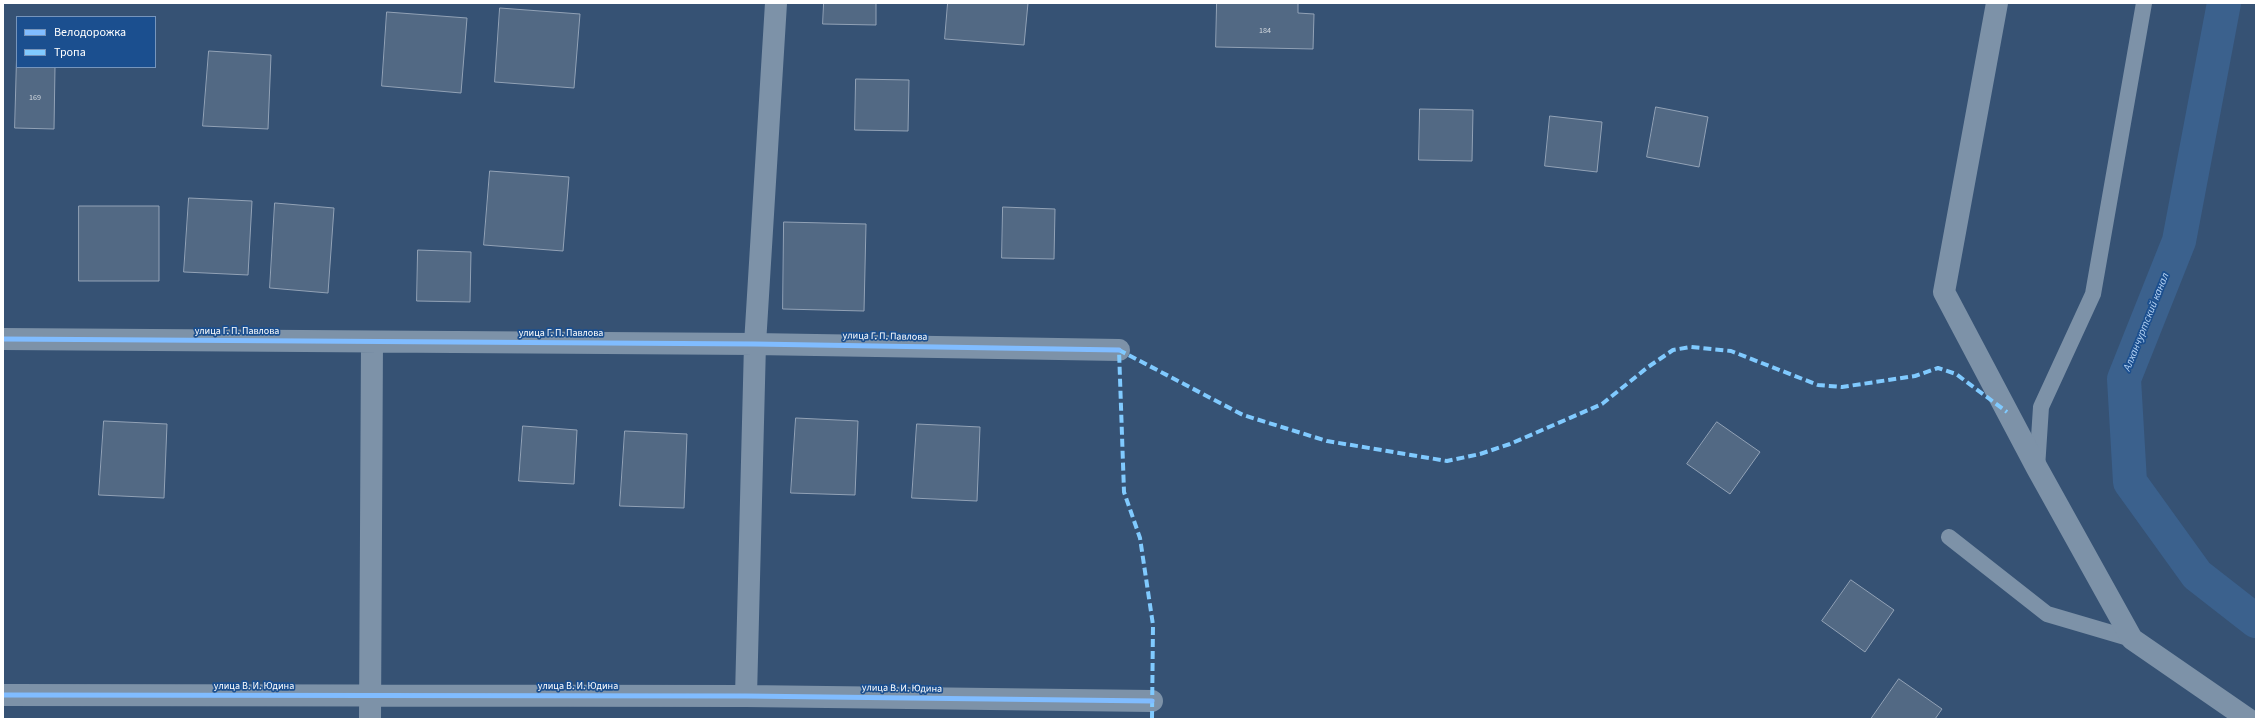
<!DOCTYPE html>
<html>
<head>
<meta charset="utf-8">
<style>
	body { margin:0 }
	#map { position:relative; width:2259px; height:722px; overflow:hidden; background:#365274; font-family:"Source Sans 3",sans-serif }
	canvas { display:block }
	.frame { position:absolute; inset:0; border:4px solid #fff; pointer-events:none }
	.legend { position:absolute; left:16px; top:16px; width:140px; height:52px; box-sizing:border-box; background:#1b4f8f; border:1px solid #7695bc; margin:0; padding:5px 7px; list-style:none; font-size:12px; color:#fff }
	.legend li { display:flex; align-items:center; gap:8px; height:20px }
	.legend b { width:20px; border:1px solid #7695bc }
</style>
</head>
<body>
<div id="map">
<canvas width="2259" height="722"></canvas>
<div class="frame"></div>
<ul class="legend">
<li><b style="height:5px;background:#80bcff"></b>Велодорожка</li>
<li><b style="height:5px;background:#80caff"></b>Тропа</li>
</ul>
</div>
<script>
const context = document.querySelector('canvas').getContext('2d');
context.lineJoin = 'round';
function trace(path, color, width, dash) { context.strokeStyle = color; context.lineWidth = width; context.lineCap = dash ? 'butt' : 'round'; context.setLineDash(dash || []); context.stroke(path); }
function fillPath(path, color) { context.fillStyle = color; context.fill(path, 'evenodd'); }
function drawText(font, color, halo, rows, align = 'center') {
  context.font = font + ' "Source Sans 3",sans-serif'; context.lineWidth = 3.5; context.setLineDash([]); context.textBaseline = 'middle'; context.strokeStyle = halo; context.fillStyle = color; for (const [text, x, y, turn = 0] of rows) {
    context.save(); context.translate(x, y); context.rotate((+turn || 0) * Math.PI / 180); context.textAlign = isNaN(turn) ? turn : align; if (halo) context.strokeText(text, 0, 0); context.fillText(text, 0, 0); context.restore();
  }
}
trace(new Path2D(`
	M2224,3L2179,241L2124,379L2130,482L2197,575L2256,621`), '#3b618d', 34);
const building = new Path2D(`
	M824,3H876V25L823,24Z
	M948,3H1028L1024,45L945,39Z
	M1217,3H1298V13L1314,14L1313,49L1216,47Z
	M500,8L580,14L574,88L495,82Z
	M387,12L467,18L461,93L382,86Z
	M17,42V67H55L54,129L15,128Z
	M209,51L271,55L268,129L203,126Z
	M856,79L909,80L908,131L855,130Z
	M1656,107L1708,117L1699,167L1647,157Z
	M1420,109L1473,110L1472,161L1419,160Z
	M1550,116L1602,122L1597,172L1545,166Z
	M490,171L569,177L563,251L484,245Z
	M189,198L252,201L248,275L184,272Z
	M275,203L334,208L328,293L270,288Z
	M79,206H159V281H79Z
	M1003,207L1055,209L1054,259L1002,258Z
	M784,222L866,224L864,311L783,309Z
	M418,250L471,252L470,302L417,301Z
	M796,418L858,421L855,495L791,493Z
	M104,421L167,424L164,498L99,495Z
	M1717,422L1760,452L1730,494L1687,464Z
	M917,424L980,427L977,501L912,498Z
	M523,426L577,430L574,484L519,481Z
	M625,431L687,434L684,508L620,506Z
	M1851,580L1894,610L1865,652L1822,621Z
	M1899,679L1942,709L1935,719H1871Z`);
fillPath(building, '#526984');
trace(building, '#92a2b6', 1);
trace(new Path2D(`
	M2037,468L2041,407L2093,294L2144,3
	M1949,537L2047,614L2132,639`), '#7d92a8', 16);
trace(new Path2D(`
	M1997,3L1944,292L2037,468L2132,639L2248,719
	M3,339L755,344L1119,350
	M3,695L746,696L1152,701
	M746,696L755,344L776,3
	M370,719L372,342`), '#7d92a8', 22);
trace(new Path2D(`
	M1152,719L1153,625L1140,538L1124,492L1119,350L1243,415L1327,441L1447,461L1480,454L1510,444L1602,404L1648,367L1673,350L1691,347L1731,351L1818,385L1842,387L1915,376L1938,368L1956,374L2007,412`), '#80caff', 4, [8, 4]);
trace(new Path2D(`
	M3,339L755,344L1119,350
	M3,695L746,696L1152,701`), '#80bcff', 5);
drawText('8px', '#d4dae0', null, [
	["184",1265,31],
	["169",35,98]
]);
drawText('10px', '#fff', '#1b4f8f', [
	["улица Г. П. Павлова",237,332],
	["улица Г. П. Павлова",561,334],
	["улица Г. П. Павлова",885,337,1],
	["улица В. И. Юдина",254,687],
	["улица В. И. Юдина",578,687],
	["улица В. И. Юдина",902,689,1]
]);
drawText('italic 11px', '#b5d3f5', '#1b4f8f', [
	["Алханчуртский канал",2147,322,-68]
]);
</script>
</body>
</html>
